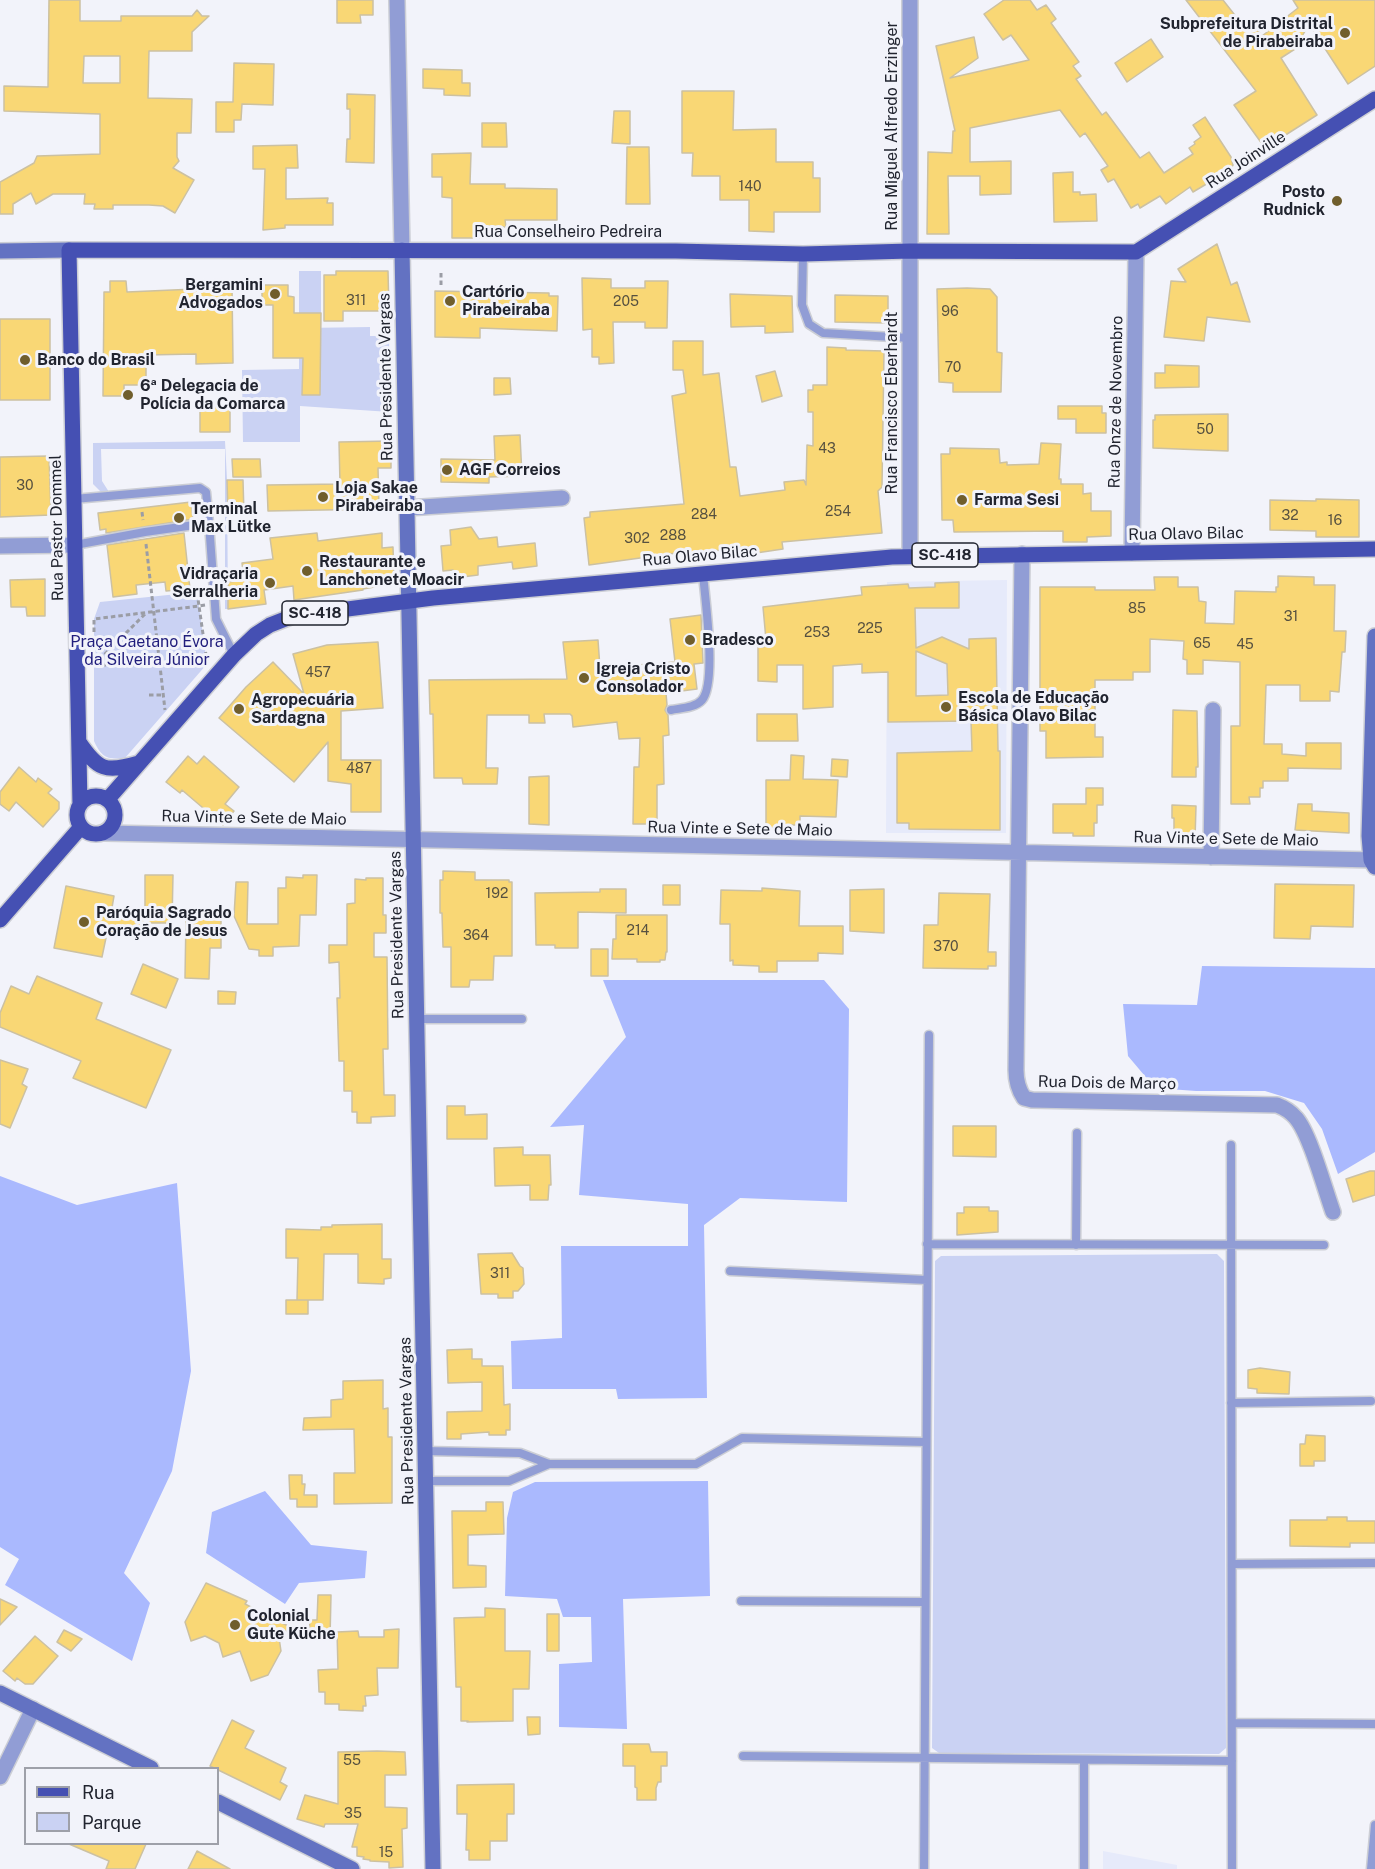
<!DOCTYPE html>
<html>
<head>
<meta charset="utf-8">
<style>
	body { margin:0 }
	#map { position:relative; width:1375px; height:1869px; overflow:hidden; background:#f2f3fa; font-family:"Public Sans",sans-serif }
	canvas { display:block }
	.legend { position:absolute; left:24px; top:1767px; width:195px; height:78px; box-sizing:border-box; background:#f2f3fa; border:2px solid #9ea0a9; margin:0; padding:8px 10px; list-style:none; font-size:18px; color:#21242f }
	.legend li { display:flex; align-items:center; gap:12px; height:30px }
	.legend b { width:30px; border:2px solid #9ea0a9 }
</style>
</head>
<body>
<div id="map">
<canvas width="1375" height="1869"></canvas>
<ul class="legend">
<li><b style="height:8px;background:#4550b3"></b>Rua</li>
<li><b style="height:16px;background:#cad2f3"></b>Parque</li>
</ul>
</div>
<script>
const context = document.querySelector('canvas').getContext('2d');
context.lineJoin = 'round';
function fillPath(path, color) { context.fillStyle = color; context.fill(path, 'evenodd'); }
function trace(path, color, width, dash) { context.strokeStyle = color; context.lineWidth = width; context.lineCap = dash ? 'butt' : 'round'; context.setLineDash(dash || []); context.stroke(path); }
function drawText(font, color, halo, rows, align = 'center') {
  context.font = font + ' "Public Sans",sans-serif'; context.lineWidth = 6; context.setLineDash([]); context.textBaseline = 'middle'; context.strokeStyle = halo; context.fillStyle = color; for (const [text, x, y, turn = 0] of rows) {
    context.save(); context.translate(x, y); context.rotate((+turn || 0) * Math.PI / 180); context.textAlign = isNaN(turn) ? turn : align; if (halo) context.strokeText(text, 0, 0); context.fillText(text, 0, 0); context.restore();
  }
}
fillPath(new Path2D(`
	M1007,580L1006,833H886L887,582Z
	M1103,1851L1177,1865V1869H1103Z`), '#e6eafa');
fillPath(new Path2D(`
	M299,271H321V313L305,328L370,327V336H389L390,412L300,406V442H243L242,370L299,369Z
	M225,441L227,480L228,609H225V449H101L102,481L109,492H101L93,484V443Z
	M197,592L207,664L125,758C107,760 101,757 94,741V619L100,602Z
	M1217,1254L1224,1261L1226,1748L1219,1754L939,1753L932,1748L935,1261L941,1256Z`), '#cad2f3');
fillPath(new Path2D(`
	M1202,966L1375,968V1152L1338,1174L1322,1129L1304,1103L1265,1091H1196L1155,1088L1128,1056L1123,1004L1197,1005Z
	M603,980H824L849,1009L847,1202L740,1198L704,1225L707,1398L618,1399L616,1389H512L511,1341L562,1338L561,1246H688V1204L579,1195L584,1125L550,1127L626,1037Z
	M0,1176L77,1205L177,1183L191,1371L172,1471L124,1573L150,1603L132,1661L5,1585L19,1559L0,1547Z
	M708,1481L710,1596L623,1599L627,1729L559,1727V1664L592,1662L591,1617H563L557,1599L505,1596L507,1518L513,1492L535,1482Z
	M265,1491L311,1545L367,1551L365,1578L299,1583L285,1604L206,1553L212,1512Z`), '#aab9fe');
const building = new Path2D(`
	M49,0H80V21H121V16H192L197,10L202,16H209L192,32V51H149L148,98L192,99L191,133H177V157L179,161L173,168L194,180L175,213L163,206L149,205H113V209H94L95,204H84L85,194H53L36,204L31,193L13,204V214H0V182L34,163L37,156L100,154V114L4,111V86L48,87ZM84,56H120V83H83Z
	M337,0H373V15H360L361,23H337Z
	M1004,0H1030L1037,10L1046,5L1056,19L1051,23L1079,62L1073,66L1081,76L1076,79L1102,115L1106,112L1140,158L1149,152L1164,173L1193,154L1189,148L1195,144L1194,142L1201,137L1193,125L1205,117L1231,157L1233,165L1230,170L1193,192L1190,187L1166,204L1160,196L1140,208L1138,204L1131,208L1114,179L1108,182L1101,170L1108,166L1085,133L1080,137L1060,110L970,128V162L1011,161V194L980,195V176H948L949,234H927L928,152L952,153L953,131H955L936,46L974,37L978,58L950,78L1029,60L1011,35L1003,40L984,14Z
	M1186,0H1223L1245,28L1252,23L1262,36L1298,8L1293,0H1375V66L1348,84L1309,24L1295,49L1281,58L1317,115L1265,148L1234,105L1256,91Z
	M1151,39L1163,57L1127,82L1115,63Z
	M234,63L274,64L273,105L242,104L241,120H234V132H216V102H233Z
	M423,69L462,70V83H470V96L444,95V89L423,88Z
	M682,91H734L733,130L776,129V162H813V178H820V212H774V232L749,231V200H720V176H692L693,153H682Z
	M347,94L375,95L374,163L346,162L347,139H350V109H347Z
	M614,111H630V144L612,143Z
	M482,123H506L507,147H482Z
	M297,145L298,168H286V199L328,198L327,203H333V225H285V228L263,230L265,169H253V146Z
	M627,147H649L650,204H626Z
	M471,153L470,184H505V188L557,189V220H505L506,227L481,226V238H452V198L442,197V177H432V154Z
	M1073,172V192H1080V195L1096,194L1097,221L1054,222L1053,173Z
	M1217,244L1231,285L1237,282L1250,322L1207,317L1204,341L1164,337L1171,281L1186,282L1178,269Z
	M336,271H388L389,311H343V321H324V275H336Z
	M582,278L611,279V288H645V281H668L667,328H645V322H613L614,363L599,364V357H592V329L583,330Z
	M110,281H126L127,292L195,289V286H232L233,363L196,364V354L146,355V385H124V396H103L104,292H110Z
	M262,285H288V296L294,297V313H321L320,395H302L303,358H273V305H262Z
	M967,288L990,289L997,297V352L1002,353L1001,392H953V383L939,382L937,289Z
	M435,291L549,293V296H558L557,331L480,328V338L435,337Z
	M730,294L792,296L793,332L765,333V326L731,327Z
	M835,295L888,296V323L835,322Z
	M0,319H50V400H0Z
	M673,341H703V375L719,373L730,467H736L740,496L785,490L784,482L804,480L806,485L807,445L813,446V412H808V390H813V385H827V347L846,348V350L884,351L882,487L878,491L882,533L782,542L783,549L756,553L755,547H751L693,553L684,552L589,565L584,518L590,517V512L684,504L672,396L686,393L683,370H673Z
	M1165,365L1199,366V387L1155,388V373H1165Z
	M775,371L782,396L762,402L756,376Z
	M494,378H510L511,394L494,395Z
	M200,405H230V432H200Z
	M1058,406H1102V413H1106V433H1076V419H1058Z
	M1228,414V451L1153,448V420H1155V415Z
	M520,435L522,476L489,477V483L441,482V459L495,460L494,436Z
	M391,441V468H378L379,509L268,511L267,485L340,484L339,442Z
	M1041,443L1061,444L1059,479H1061V484H1083V494L1091,493V511H1111V536L1087,537V542H1063V531L954,532L953,520H942L941,454H950V448L999,449L1000,463L1007,462V465L1039,464Z
	M49,456L51,515L0,517V457Z
	M232,459H260L261,477H233Z
	M227,480H243L244,514H228Z
	M1316,499L1359,500V537H1316V531L1270,530V500L1316,501Z
	M191,502L193,519L106,533V529L100,530L98,513Z
	M471,527L479,539L497,537L498,547L535,543L537,566L513,569L512,562L478,566V575L454,578L453,570L443,571L441,546L451,545L450,530Z
	M184,533L190,589L166,591L165,582L136,585L137,594L113,597L107,545Z
	M317,533L318,541L382,533V548L393,547L394,577L391,584L363,589V590L294,600L293,586L264,590L266,604L228,609V582L238,581L243,572L242,563L273,559L270,538Z
	M1278,576L1314,577V585H1335L1334,631H1346L1345,652H1342L1339,692L1330,691V701H1300V685H1266L1264,744H1282V754L1306,756V743H1341V769L1288,768V781H1263V788H1260V797H1249L1250,804H1231V726H1240V662L1203,660V674H1187V660L1183,659L1184,641L1150,639V672H1133V680H1095V737H1103V757L1046,758V731H1040V587H1095V590H1155L1154,577H1178V587H1198L1199,601L1206,602L1205,623L1234,624L1235,591L1276,592V587H1278Z
	M45,579V616H27L26,607H11L10,580Z
	M959,582V608H915L916,648L942,637L969,649V639L996,638L998,751H1000V830L909,829V823H897V753L972,751L971,721L888,722V672L862,673V664L833,666V707L803,709V665H777V682L758,681V647H764V640H766L763,607L862,595L861,587L908,584L909,588L935,587V583ZM916,651L947,664L948,695L916,696Z
	M701,615L703,663L694,664L697,689L666,693L667,705L665,710L668,715L669,735L663,736L664,784L657,785V824H633L634,767H639L640,738L619,739L617,722L573,727L572,716L570,714H544L545,723H529V715H487L486,768H498L497,784H463L462,778H434L433,714H430L429,680L567,679L563,642L598,640L600,668L675,662L670,619Z
	M378,642L383,708L341,711V760H381V812H351V784L328,781V742L294,782L219,718L246,687L273,662L304,694L293,654L327,645Z
	M1173,710L1197,711L1198,767H1196V777H1172Z
	M757,714H797L798,741H757Z
	M791,755L804,756L803,779L838,780L836,817L800,816V825H789V828H766V780H790Z
	M188,756L197,764L204,756L239,787L225,804L234,811L223,825L182,790L180,793L166,782Z
	M832,759L848,760L847,777L831,776Z
	M19,767L36,782L38,778L52,789L48,793L59,802V809L43,827L16,802L9,811L0,804V792Z
	M549,776V825L529,824V777Z
	M1086,788H1103V805H1097V823H1094V836H1073V833H1053V804H1086Z
	M1298,804H1312V811L1349,813V833L1295,830Z
	M1172,805L1196,806L1195,840L1174,839V818H1172Z
	M443,871L475,872V880H509V882H512V956H494L493,980H470L469,987H451V947H443L442,913H440V880H443Z
	M145,875H173L172,923H145Z
	M303,875H317L316,915H300L299,946L273,947V956H259V950L249,949L234,916L236,882H248L247,924H278V888H286V877L303,878Z
	M366,878H383V915H386V933H374V957H387L388,1049H383L384,1095H395V1116L371,1117V1123H357V1112H352V1091H344V1061H339L337,998H340L339,962L329,963V945H347V904L355,903V879L366,880Z
	M1275,884L1354,885L1353,927L1311,926L1310,939L1274,938Z
	M663,885H680V905H663Z
	M66,886L114,896L110,919L144,918V933H107L102,957L54,948Z
	M762,888L800,891L799,926H843V954L818,953V961H777V972H759V966L733,965V960L730,961V924H720L721,890L762,891Z
	M600,889H626V913L578,912V948H555V945H536L535,893L600,892Z
	M884,889V933L850,931V890Z
	M939,893L990,894L988,952H996V966H988V969L923,968L924,925H938Z
	M616,915H667V952H666L665,960H660V962H637V959H612L613,939H616Z
	M186,916L221,917V948H210L209,979L185,978Z
	M591,949H608V976H591Z
	M143,964L178,979L166,1008L131,994Z
	M37,976L102,1003L96,1019L171,1050L146,1108L73,1078L81,1061L0,1027V1013L11,986L29,994Z
	M218,991L236,992L235,1004H218Z
	M0,1060L28,1069L22,1084L27,1087L10,1128L0,1124Z
	M447,1106H465V1115L487,1114V1139H447Z
	M953,1126H996V1157L953,1156Z
	M523,1147V1155H550L551,1185H549L548,1200H530V1185L495,1186L494,1148Z
	M1370,1171H1375V1195L1353,1202L1346,1179Z
	M964,1207H989V1211H998V1232L957,1235V1213H964Z
	M382,1224V1259H391V1278L384,1279V1284L358,1283V1254H324L323,1300H297L298,1258H286V1229L321,1230V1227H332V1225Z
	M512,1253L520,1266L523,1268L524,1284L518,1291H513V1298H498V1294H481L478,1254Z
	M286,1300H308V1314H286Z
	M472,1349V1359H482V1366H503L504,1405L510,1404V1430H506V1435H489V1432L461,1434V1439H447V1412L482,1411V1382L448,1383L447,1350Z
	M1260,1368L1290,1372L1289,1394L1257,1393V1389L1248,1388V1370Z
	M383,1380V1409L388,1408V1437H392V1503L334,1504V1473H355L354,1429L303,1430L304,1418L331,1417V1400L343,1399V1381Z
	M1306,1435L1325,1436V1461H1314V1466H1300V1444H1305Z
	M289,1475H302V1484H305L304,1495H317V1507H297V1499H290Z
	M486,1502H503L504,1534L468,1535V1565L486,1566V1587L453,1588L452,1511H486Z
	M1327,1517H1347V1521H1375V1543H1350V1547L1290,1546V1520H1327Z
	M206,1583L247,1601L245,1604L298,1631H278L281,1651L268,1675L251,1681L240,1651L223,1657L219,1643L205,1636L191,1641L185,1622Z
	M318,1595H331L330,1639L316,1640V1633L309,1632L310,1620H317Z
	M0,1599L17,1607L0,1625Z
	M485,1608L505,1609V1651H530L529,1689H513V1721L467,1722L468,1721H461V1687H456L454,1618L485,1617Z
	M547,1614H559V1651H547Z
	M399,1629L398,1668H377L378,1695L365,1696L366,1706H363V1711L339,1710V1704H325V1692H319L318,1670L338,1669L337,1632L358,1631L359,1637H384V1630Z
	M64,1630L82,1639L71,1651L57,1642Z
	M35,1636L58,1656L33,1684H25L17,1678L15,1681L3,1671Z
	M527,1717H540V1734L528,1735Z
	M232,1720L254,1731L245,1748L286,1768L280,1782L287,1786L280,1800L210,1766Z
	M623,1744H649L651,1752H667V1766H661V1782H658L656,1788V1800H637V1788L635,1787V1766H623Z
	M377,1751L405,1752L406,1775H385V1807L407,1808V1828L402,1829L403,1867L389,1868V1862L370,1861V1860L363,1859L364,1857L357,1856V1847H352L358,1824H325L324,1827L297,1819L305,1795L338,1804V1752Z
	M514,1784V1814H507V1841H490V1860H469V1850H466L467,1814H457V1785Z
	M69,1844H146L135,1869H106L109,1861Z
	M197,1851L230,1869H188Z`);
fillPath(building, '#f9d775');
trace(building, '#ccc1a2', 1.5);
const lane = new Path2D(`
	M803,254L802,305L809,324L823,333L910,338
	M74,499L200,488L206,492L209,523
	M75,545L145,532L209,523L216,619L234,655
	M671,710C681,708 695,708 702,700C717,683 705,598 703,574
	M417,1019H522
	M1231,1145L1232,1869
	M927,1244L1324,1245
	M1076,1245L1077,1133
	M730,1271L927,1280
	M1231,1403L1371,1401
	M425,1451L520,1453L549,1464H696L742,1438L926,1442
	M426,1481H509L549,1464
	M1232,1564L1375,1563
	M741,1601L925,1602
	M1232,1723L1375,1724
	M743,1756L1232,1761
	M924,1869L929,1035
	M1084,1869V1760
	M1371,1869L1375,1825`);
const street = new Path2D(`
	M397,0L402,250
	M910,0V556
	M407,508L562,498
	M0,546L75,545
	M1132,553L1136,252
	M1022,554L1016,1070C1016,1081 1018,1089 1024,1098L1032,1100L1277,1105C1285,1108 1291,1112 1296,1118C1310,1134 1325,1190 1333,1212
	M105,833L1375,860
	M1211,857L1213,710
	M0,1777L33,1709`);
const secondary = new Path2D(`
	M402,250L433,1869
	M0,251L69,250
	M1375,636L1369,836L1371,860L1375,867
	M0,1693L151,1768
	M218,1802L352,1869`);
const primary = new Path2D(`
	M79,742C98,770 105,773 139,763
	M77 815a19 19 0 1 1 38 0a19 19 0 1 1-38 0Z
	M108,799L234,655L256,634L270,625L293,616L433,598L892,557L1375,549
	M80,805L69,250L676,251L803,254L910,251L1136,252L1375,99
	M0,920L81,827`);
trace(lane, '#ccced5', 11);
trace(street, '#ccced5', 18);
trace(secondary, '#ccced5', 18);
trace(primary, '#ccced5', 18);
trace(new Path2D(`
	M441,273V288
	M142,512L143,520
	M146,544L165,710
	M205,605L199,606L207,662
	M94,632V619L199,606L197,592
	M94,665L206,664
	M94,665L146,613
	M149,695H162`), '#9b9da5', 3, [4.5, 3]);
trace(lane, '#919dd5', 8);
trace(street, '#919dd5', 15);
trace(secondary, '#6372c2', 15);
trace(primary, '#4550b3', 15);
for (const [x, y, r, color] of [
	[1345,33,6,"#705e2c"],
	[1337,201,6,"#705e2c"],
	[275,294,6,"#705e2c"],
	[450,301,6,"#705e2c"],
	[25,360,6,"#705e2c"],
	[128,395,6,"#705e2c"],
	[447,470,6,"#705e2c"],
	[323,497,6,"#705e2c"],
	[962,500,6,"#705e2c"],
	[179,518,6,"#705e2c"],
	[307,571,6,"#705e2c"],
	[270,583,6,"#705e2c"],
	[690,640,6,"#705e2c"],
	[584,678,6,"#705e2c"],
	[946,707,6,"#705e2c"],
	[239,709,6,"#705e2c"],
	[84,922,6,"#705e2c"],
	[235,1625,6,"#705e2c"]
]) { const dot = new Path2D(); dot.arc(x, y, r, 0, 2 * Math.PI); context.fillStyle = color; context.fill(dot); trace(dot, '#f2f3fa', 2); }
drawText('14px', '#575140', null, [
	["140",750,187],
	["311",356,301],
	["205",626,302],
	["96",950,312],
	["70",953,368],
	["50",1205,430],
	["43",827,449],
	["30",25,486],
	["254",838,512],
	["284",704,515],
	["32",1290,516],
	["16",1335,521],
	["288",673,536],
	["302",637,539],
	["85",1137,609],
	["31",1291,617],
	["225",870,629],
	["253",817,633],
	["65",1202,644],
	["45",1245,645],
	["457",318,673],
	["487",359,769],
	["192",497,894],
	["214",638,931],
	["364",476,936],
	["370",946,947],
	["311",500,1274],
	["55",352,1761],
	["35",353,1814],
	["15",386,1853]
]);
for (const [x, y, w] of [
	[945,555,66],
	[315,613,66]
]) { const box = new Path2D(); box.roundRect(x - w / 2, y - 12, w, 24, 4.5); context.fillStyle = '#f2f3fa'; context.fill(box); trace(box, '#21242f', 1.5); }
drawText('bold 15px', '#21242f', null, [
	["SC-418",945,555],
	["SC-418",315,613]
]);
drawText('bold 16px', '#21242f', '#f2f3fa', [
	["Subprefeitura Distrital",1333,24,"right"],
	["de Pirabeiraba",1333,42,"right"],
	["Posto",1325,192,"right"],
	["Rudnick",1325,210,"right"],
	["Bergamini",263,285,"right"],
	["Advogados",263,303,"right"],
	["Cartório",462,292],
	["Pirabeiraba",462,310],
	["Banco do Brasil",37,360],
	["6ª Delegacia de",140,386],
	["Polícia da Comarca",140,404],
	["AGF Correios",459,470],
	["Loja Sakae",335,488],
	["Pirabeiraba",335,506],
	["Farma Sesi",974,500],
	["Terminal",191,509],
	["Max Lütke",191,527],
	["Restaurante e",319,562],
	["Lanchonete Moacir",319,580],
	["Vidraçaria",258,574,"right"],
	["Serralheria",258,592,"right"],
	["Bradesco",702,640],
	["Igreja Cristo",596,669],
	["Consolador",596,687],
	["Escola de Educação",958,698],
	["Básica Olavo Bilac",958,716],
	["Agropecuária",251,700],
	["Sardagna",251,718],
	["Paróquia Sagrado",96,913],
	["Coração de Jesus",96,931],
	["Colonial",247,1616],
	["Gute Küche",247,1634]
], 'left');
drawText('16px', '#21242f', '#f2f3fa', [
	["Rua Miguel Alfredo Erzinger",892,126,-90],
	["Rua Joinville",1246,160,-33],
	["Rua Conselheiro Pedreira",568,232],
	["Rua Presidente Vargas",386,377,-91],
	["Rua Onze de Novembro",1116,402,-89],
	["Rua Francisco Eberhardt",892,403,-90],
	["Rua Pastor Dommel",57,528,-91],
	["Rua Olavo Bilac",1186,534,-1],
	["Rua Olavo Bilac",700,556,-5],
	["Rua Vinte e Sete de Maio",254,818,1],
	["Rua Vinte e Sete de Maio",740,829,1],
	["Rua Vinte e Sete de Maio",1226,839,1],
	["Rua Presidente Vargas",397,935,-91],
	["Rua Dois de Março",1107,1083,1],
	["Rua Presidente Vargas",407,1421,-91]
]);
drawText('16px', '#201d7c', '#f2f3fa', [
	["Praça Caetano Évora",147,642],
	["da Silveira Júnior",147,660]
]);
</script>
</body>
</html>
